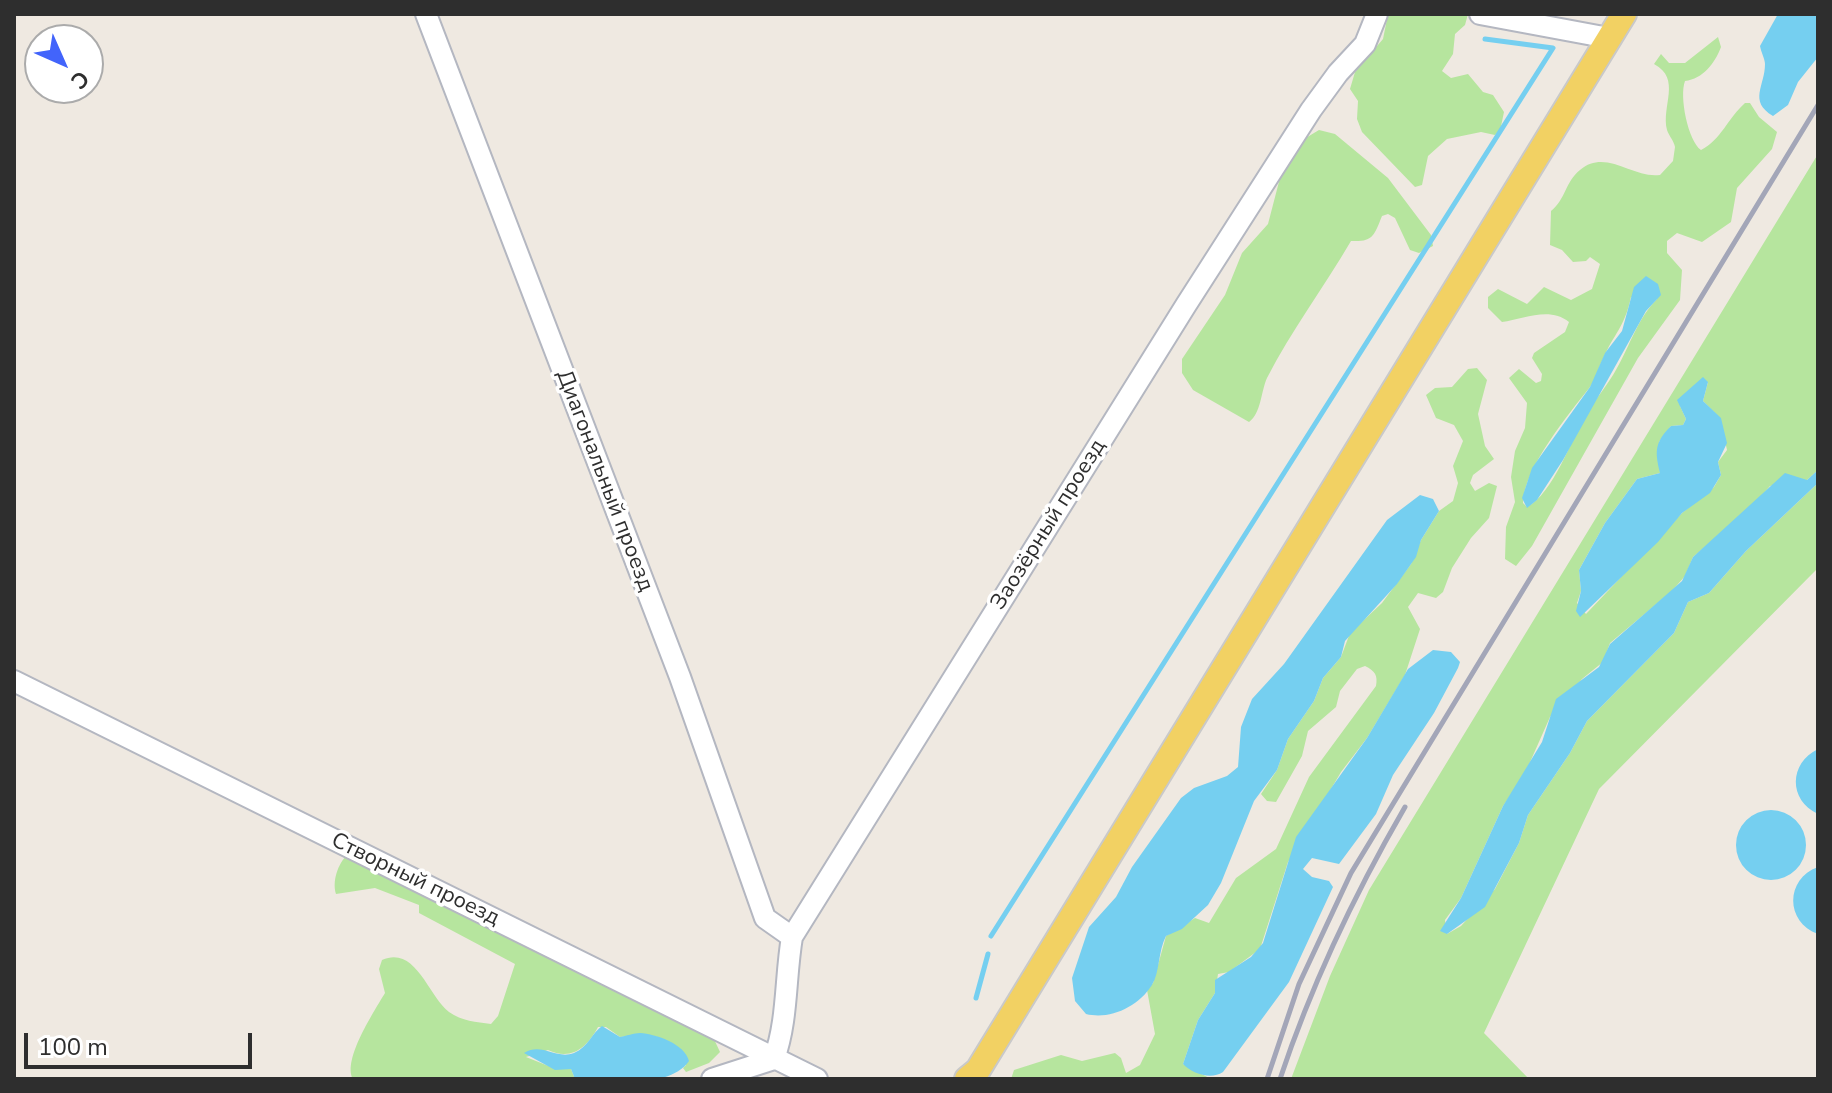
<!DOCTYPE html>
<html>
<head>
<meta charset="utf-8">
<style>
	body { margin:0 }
	#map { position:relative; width:1832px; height:1093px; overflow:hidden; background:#efe9e1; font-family:"Nunito Sans",sans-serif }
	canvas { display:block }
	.frame { position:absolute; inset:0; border:16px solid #2e2e2e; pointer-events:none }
	.north { position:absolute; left:24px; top:24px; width:80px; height:80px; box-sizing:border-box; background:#fff; border:2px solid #ababab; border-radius:50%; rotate:135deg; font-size:22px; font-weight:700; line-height:32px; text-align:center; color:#2e2e2e }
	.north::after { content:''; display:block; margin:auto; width:28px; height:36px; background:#4264fb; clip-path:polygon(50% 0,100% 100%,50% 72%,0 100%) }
	.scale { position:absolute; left:24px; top:1033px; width:228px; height:36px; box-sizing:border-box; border:4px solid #2e2e2e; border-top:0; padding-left:10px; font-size:24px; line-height:28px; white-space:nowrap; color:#2e2e2e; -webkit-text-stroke:6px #fff; paint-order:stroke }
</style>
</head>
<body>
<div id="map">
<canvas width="1832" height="1093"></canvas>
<div class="frame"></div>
<div class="north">С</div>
<div class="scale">100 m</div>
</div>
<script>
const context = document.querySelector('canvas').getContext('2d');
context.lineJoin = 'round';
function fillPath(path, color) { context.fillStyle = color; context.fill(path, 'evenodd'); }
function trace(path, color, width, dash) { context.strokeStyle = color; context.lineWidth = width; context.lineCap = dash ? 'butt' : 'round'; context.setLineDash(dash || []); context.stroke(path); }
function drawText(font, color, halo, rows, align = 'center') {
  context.font = font + ' "Nunito Sans",sans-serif'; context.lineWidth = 7; context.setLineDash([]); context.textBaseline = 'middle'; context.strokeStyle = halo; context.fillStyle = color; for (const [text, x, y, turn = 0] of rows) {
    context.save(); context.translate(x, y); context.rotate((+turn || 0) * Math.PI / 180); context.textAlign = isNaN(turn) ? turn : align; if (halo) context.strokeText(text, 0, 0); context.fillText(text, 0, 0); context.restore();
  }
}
fillPath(new Path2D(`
	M1388,14H1468L1465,25L1455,34L1453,54L1442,71L1451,78L1468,74L1483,92L1493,95L1504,112L1500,131L1495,135L1481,132L1447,139L1428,156L1422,185L1415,187L1362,132L1357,119L1358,101L1350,89L1355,72L1383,39Z
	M1718,37L1721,47C1715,63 1703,79 1685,81C1679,96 1688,141 1701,150C1721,140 1728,118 1745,103H1750L1759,117L1777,132L1772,149L1737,188L1731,222L1702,242L1677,233L1667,241V253L1682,270L1680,300L1638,358L1532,546L1516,566L1505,559L1506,527L1515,502L1511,477L1515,451L1525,428L1527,403L1509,378L1519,369L1536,383L1541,381L1542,374L1532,358L1534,353L1565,332L1569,322C1550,306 1523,319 1502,322L1488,308V297L1498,289L1527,304L1544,287L1571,300L1592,289L1600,264L1590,257L1586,261L1573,262L1562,250L1550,245L1551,211C1566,199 1565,182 1580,170C1606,148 1633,179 1660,175L1673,161L1675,147C1674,141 1669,136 1667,130C1661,106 1682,79 1654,64L1661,54L1669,63H1685ZM1631,297L1657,299C1638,318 1630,345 1617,368C1608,385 1596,398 1586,414C1572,438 1553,494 1527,507L1523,503C1524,468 1568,415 1590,387C1596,379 1598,368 1603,359C1614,333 1624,329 1631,297Z
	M1319,130L1335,134L1388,178L1431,235L1433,246L1419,253L1410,250L1395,218L1388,214L1382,216C1374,236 1373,242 1351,241C1324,287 1291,331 1267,378C1261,391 1261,414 1249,422L1193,390L1182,373V359L1225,295L1242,253L1268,224L1281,174L1299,142Z
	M1818,154V470L1807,480L1770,486L1753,506L1693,557L1685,576L1672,591L1610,643L1603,662L1582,679L1550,717L1523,778L1503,806L1461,898L1445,920L1447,934L1461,926L1495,889L1519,843L1528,815L1570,753L1587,721L1674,633L1688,602L1709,593L1746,551L1818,483V568L1599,789L1484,1033L1529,1079H1291L1330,976L1369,890ZM1708,382L1703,401L1720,418L1727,450L1718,462L1721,475L1714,487L1682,513L1586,614L1577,603L1581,591L1579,570L1605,523L1637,479L1660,473L1659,442L1671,426L1683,425L1686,419L1680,406Z
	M1477,368L1487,380L1478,414L1485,446L1494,459L1473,475L1470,483L1475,491L1489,483L1497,486L1489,518L1471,538L1452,568L1443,592L1436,598L1418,593L1408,607L1420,629L1405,675L1367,738L1341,772L1288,862L1260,949L1229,972L1218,974L1215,993L1198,1020L1183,1064L1211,1079H1011L1014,1070L1061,1055L1082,1061L1115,1053L1121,1058L1126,1073L1140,1065L1155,1034L1147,990L1153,983L1166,936L1195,918L1209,923L1236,878L1276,849L1309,777L1376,686C1378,675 1375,671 1365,666L1357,669L1340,691L1336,707L1308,731L1302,756L1276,802L1267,801L1261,794L1277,770L1288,739L1314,701L1323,678L1341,657L1350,633L1382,603L1411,564L1421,540L1439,511L1453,501L1458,483L1453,466L1463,441L1454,425L1436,418L1426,395L1435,388L1452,387L1468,369Z
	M347,855L713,1037L720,1052L709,1063L686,1072L683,1068L686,1065C668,1033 654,1033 620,1037L606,1027H598C587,1048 571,1061 548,1050L526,1057L551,1067L571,1069L575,1079H353C342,1060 375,1010 385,993L379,969L382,960C416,945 428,996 449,1012C462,1021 476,1022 491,1024L498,1016L515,964L419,913V905L375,888L336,894C332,881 338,864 347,855Z`), '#b6e59e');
fillPath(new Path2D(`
	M1778,14H1818V57L1798,82L1788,105L1773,116C1748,101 1765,86 1765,64C1765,59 1761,52 1760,46Z
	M1646,276L1658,284L1661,295L1646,311L1563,460L1537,500L1527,508L1522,498L1532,468L1590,387L1605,353L1622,331L1634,287Z
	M1703,377L1708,382L1703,401L1721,418L1727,443L1718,462L1721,475L1710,493L1682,513L1658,542L1580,617L1576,611L1581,591L1579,570L1605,523L1637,479L1660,473C1655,452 1654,443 1671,426L1683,425L1686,419L1677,400Z
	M1818,470V483L1746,551L1709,593L1688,602L1674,633L1587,721L1570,753L1528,815L1519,843L1485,907L1447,934L1440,931L1461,898L1503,806L1542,742L1556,699L1599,667L1610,644L1682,581L1693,557L1785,473L1807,480Z
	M1420,495L1433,499L1439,511L1421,540L1416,557L1397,584L1345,641L1341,657L1323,678L1314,701L1288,739L1277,770L1254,801L1221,883L1208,905L1182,929L1166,936C1158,951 1160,972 1152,985C1138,1007 1110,1020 1086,1014L1075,1001L1072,978L1089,927L1116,897L1132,867L1181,798L1194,788L1227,776L1238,767L1241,727L1252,699L1284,664L1387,520Z
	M1433,650L1451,652L1460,662L1458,668L1434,713L1393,775L1376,814L1339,864L1312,858L1303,869L1312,877L1329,881L1333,887L1289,982L1223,1072C1211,1080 1193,1074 1183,1064L1198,1020L1215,993V980L1251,957L1263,943L1296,837L1367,738L1408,669Z
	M1818,749V814C1788,800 1789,763 1818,749Z
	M1736 845a35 35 0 1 1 70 0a35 35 0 1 1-70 0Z
	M1818,867V934C1785,922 1785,879 1818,867Z
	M602,1026L620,1037C626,1036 634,1033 640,1033C656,1034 685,1044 689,1061C668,1091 607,1079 575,1079L571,1069L555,1070L524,1053C542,1042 556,1060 574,1053C588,1047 592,1033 602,1026Z`), '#75cff0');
trace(new Path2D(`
	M991,936L1553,48L1485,39
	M976,998L988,954`), '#75cff0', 5);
const minor = new Path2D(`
	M426,14L680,677L765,918L792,937
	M1480,14L1609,38
	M14,681L817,1079
	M774,1059C788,1020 785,978 792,937L1186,305L1311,110L1338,73L1365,44L1377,14
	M712,1079L774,1059`);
const major = new Path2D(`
	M967,1079L978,1070L1624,14`);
trace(minor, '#b4b7c1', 24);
trace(major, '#c9c9c9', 28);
trace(minor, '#fff', 20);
trace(major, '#f2d163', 24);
trace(new Path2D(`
	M1267,1079L1299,984L1351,873L1818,105
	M1280,1079C1312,983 1354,895 1405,807`), '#a3a6b8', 5);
drawText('22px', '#2e2e2e', '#fff', [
	["Диагональный проезд",604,481,69],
	["Заозёрный проезд",1049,525,-58],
	["Створный проезд",415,880,26]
]);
</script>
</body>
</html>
